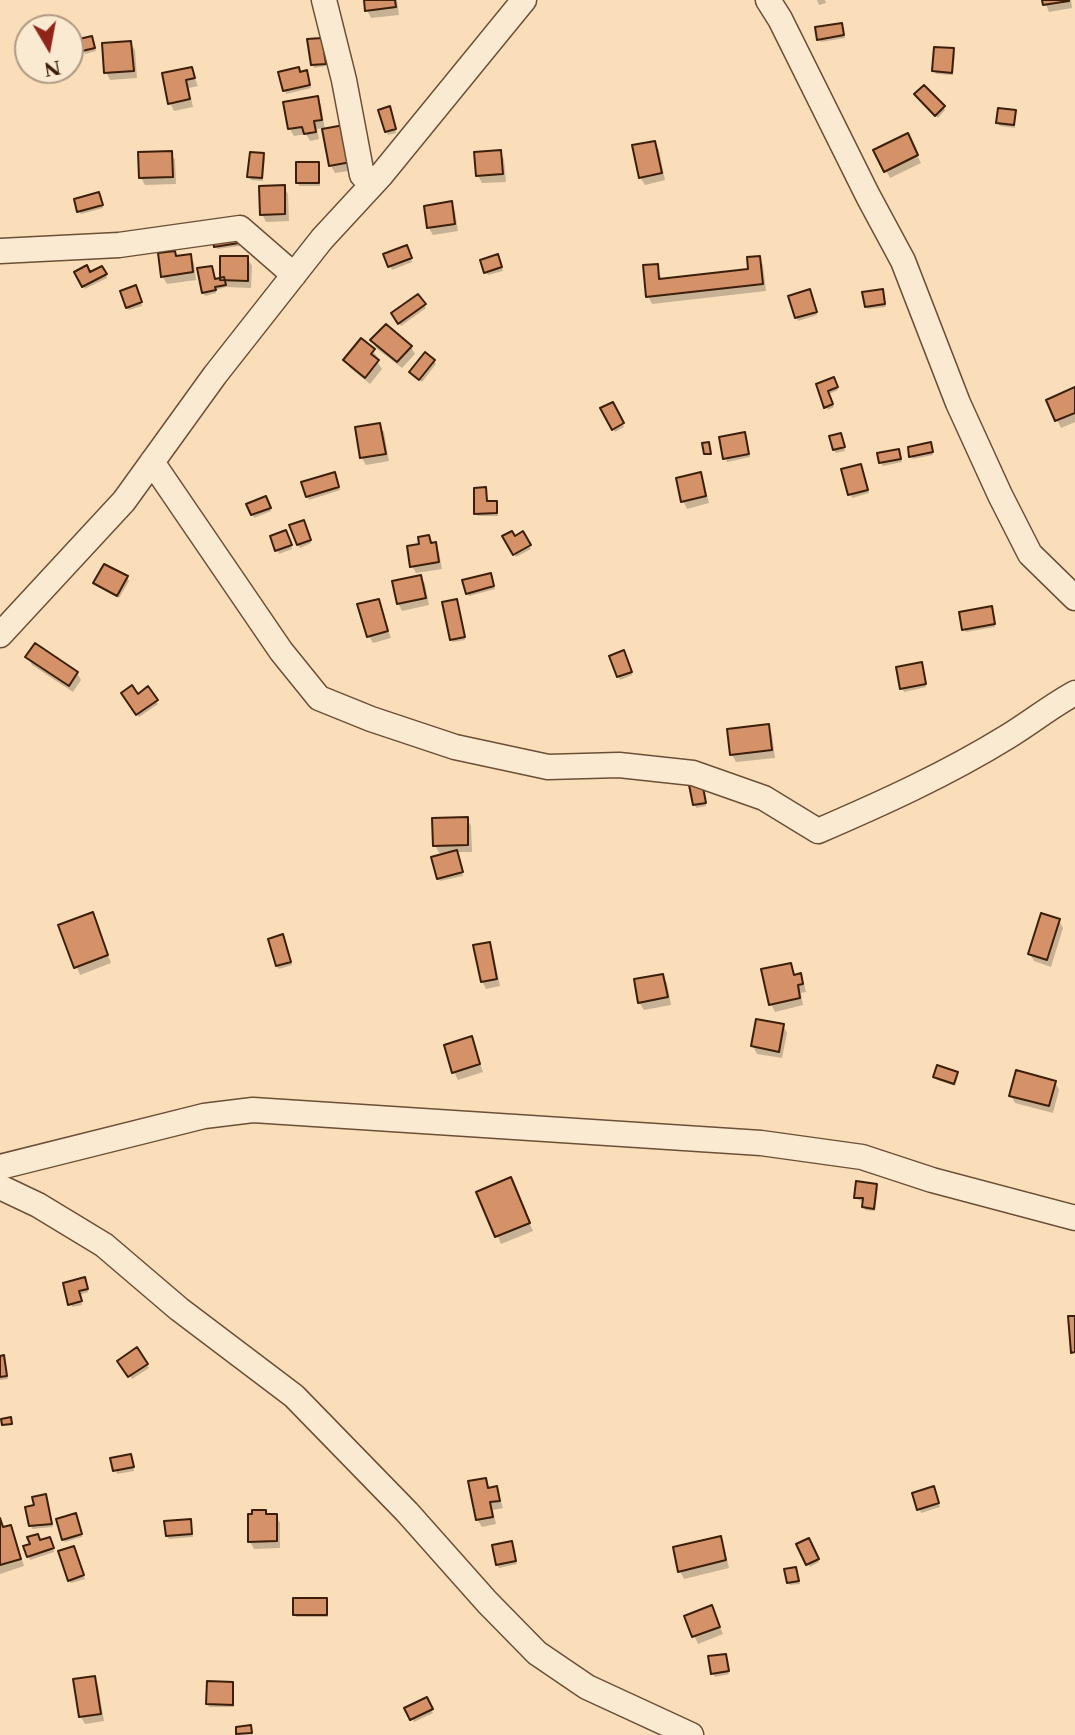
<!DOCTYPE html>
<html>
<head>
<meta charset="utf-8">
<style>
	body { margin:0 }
	#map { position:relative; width:1075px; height:1735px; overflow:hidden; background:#f9deb9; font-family:"Libre Caslon Text",serif }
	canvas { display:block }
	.north { position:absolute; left:14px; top:14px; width:70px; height:70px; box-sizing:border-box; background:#fbead2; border:2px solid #af9982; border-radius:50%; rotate:170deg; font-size:19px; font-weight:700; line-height:28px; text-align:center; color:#3c1f0a }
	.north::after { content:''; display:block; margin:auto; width:24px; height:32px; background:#8f2418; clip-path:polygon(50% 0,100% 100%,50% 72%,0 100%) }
</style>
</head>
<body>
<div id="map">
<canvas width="1075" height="1735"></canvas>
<div class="north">N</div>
</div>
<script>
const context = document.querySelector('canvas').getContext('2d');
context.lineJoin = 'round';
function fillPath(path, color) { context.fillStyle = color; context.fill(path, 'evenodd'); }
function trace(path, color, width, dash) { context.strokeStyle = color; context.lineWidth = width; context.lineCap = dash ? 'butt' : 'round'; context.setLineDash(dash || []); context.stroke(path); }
fillPath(new Path2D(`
	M366,0H397L399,15L371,18L367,10Z
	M817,0H825L826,3L819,5Z
	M1044,0H1071L1072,8L1049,12Z
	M842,25L845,38L821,42L819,39Z
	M93,41L96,51L85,54L84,51Z
	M130,43L135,50L137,78L110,80L106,72Z
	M323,43L326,66L314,68L313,65Z
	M953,50L955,53L953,75L936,74L934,71Z
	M191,69L198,86L189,88L193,107L174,111L170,103Z
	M300,74L308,75L311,88L286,94L285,90Z
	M317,98L321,105L325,130L354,170L335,173L331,166L323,128L317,129L319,139L310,141L306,134L294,136L290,129L285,104Z
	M918,98L943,107L945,110L938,118Z
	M380,111H391L396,133L388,135Z
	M1015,112V128L1000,126L998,123Z
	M655,143L659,150L665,180L645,185L640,177Z
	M911,143L921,163L890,178L876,151Z
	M500,152L504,159L506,182L482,183L478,176Z
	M171,153L175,160L176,184L145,185L141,178Z
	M263,155L265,158L263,181L251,180L249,176Z
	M318,163L320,186H299L298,183Z
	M284,187L288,194L289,221L266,222L262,214Z
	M100,197L103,208L81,214L79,211Z
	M451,203L455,211L458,231L433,235L429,228L426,207Z
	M238,234L240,246L217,249L216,246Z
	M408,250L412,262L392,270L386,255Z
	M160,255L177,258L190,256L194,263L196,280L167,284L163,277Z
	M247,258L252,266L251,288L226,287L216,290V293L205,296L203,292L211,267L215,281H222Z
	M759,258L763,265L766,291L652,304L648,296L657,266L662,280L750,270Z
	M499,259L503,271L488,275L486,272Z
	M102,268L107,278L85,289L76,273L90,274Z
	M137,290L142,306L129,310L127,307Z
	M882,291L886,307L868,309L866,306Z
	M811,294L817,315L798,321L790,297Z
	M418,296L426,308L401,326L393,314Z
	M372,341L411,347L415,354L402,368L376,348Z
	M373,351L378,358L376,360L382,369L370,384L350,368L345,361Z
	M434,361L436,364L422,382L411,372Z
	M833,379L838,390L829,394L834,407L828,410L818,385Z
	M1075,391V422L1061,428L1057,420Z
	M612,404L624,427L615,432L603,409Z
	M379,425L384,432L389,461L366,465L362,458Z
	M746,437L750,457L727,462L721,439Z
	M842,438L845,451L836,453L834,450Z
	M931,447L933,455L913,459L911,456Z
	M900,454L902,462L883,466L881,463L879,455Z
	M862,469L869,493L852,498L844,470Z
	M700,474L704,482L709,503L687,509L683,501Z
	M336,477L340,490L309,500L303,484Z
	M485,489L487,503H496L498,516H478L476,513Z
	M267,501L271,511L254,518L249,505Z
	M305,525L311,543L300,548L298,544Z
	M523,534L531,549L516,557L505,536L514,538Z
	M287,535L292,549L279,554L272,537Z
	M429,537L439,552L442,569L416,573L412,566L421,545Z
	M421,577L425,584L429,605L402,611L398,603Z
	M127,578L129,581L119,598L95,583Z
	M492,578L495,589L469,596L468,593Z
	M378,601L391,638L373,643L369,636Z
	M458,604L465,640L453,642L451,639Z
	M993,611L995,627L966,632L964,629Z
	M625,655L632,675L620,680L611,657Z
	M28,657L77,673L81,680L73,692L32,665Z
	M923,667L926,687L904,692L902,688Z
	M147,689L158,704L139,717L123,694L137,696Z
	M768,726L772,734L775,758L736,762L732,755Z
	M691,786L703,787L706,806L696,808Z
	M467,819L471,826L472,852H456L463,876L440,881L438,878L449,853H439L435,845Z
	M1059,921L1063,928L1051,967L1034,961L1030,954Z
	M96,922L111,963L80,975L60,926Z
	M284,939L292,965L279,969L277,966Z
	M489,944L493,951L500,986L486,989L482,981Z
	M791,965L796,976L800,975L804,983L806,992L801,993L803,1005L775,1012L771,1004Z
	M662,976L667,983L671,1005L644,1010L639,1002Z
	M783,1025L787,1033L782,1058L757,1054L753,1046Z
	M471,1038L483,1072L458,1080L454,1072Z
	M957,1073L958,1076L955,1086L937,1080L935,1076Z
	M1055,1082L1059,1090L1053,1113L1015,1103L1011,1096Z
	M876,1185L878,1188L875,1211L865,1210L864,1201L858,1200L856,1197Z
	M514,1187L533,1231L501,1244L479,1193Z
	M86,1282L88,1292L80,1295L82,1305L72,1307L65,1284Z
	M136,1349L149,1368L132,1379L119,1361Z
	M3,1357L8,1379L0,1380V1358Z
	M132,1459L134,1471L117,1474L113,1460Z
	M485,1480L489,1489L497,1488L503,1508L493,1510L496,1524L482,1527L477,1519Z
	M935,1491L940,1507L921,1513L914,1494Z
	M47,1499L53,1527L32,1529L31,1526Z
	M265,1512L267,1515H276L280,1523V1548L254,1549L250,1542Z
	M77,1518L82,1537L65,1542L63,1539Z
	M190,1521L193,1537L169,1539L167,1536Z
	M0,1522L4,1529L10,1527L14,1534L24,1566L0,1574Z
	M720,1538L724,1546L729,1568L684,1579L680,1571Z
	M808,1541L819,1562L810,1567L799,1545Z
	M40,1542H51L54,1552L30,1560L25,1547Z
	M511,1543L517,1564L499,1568L497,1564Z
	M75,1551L85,1579L71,1583L69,1580Z
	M795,1569L800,1584L790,1585L788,1582Z
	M326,1600L328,1617H296L294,1614Z
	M715,1615L723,1634L698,1644L686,1617Z
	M726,1659L729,1674L715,1677L713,1673Z
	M94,1678L98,1685L104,1721L85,1724L81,1717Z
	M232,1684L234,1707H209L207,1703Z
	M426,1699L433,1713L414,1722L407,1709Z`), '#0003');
const building = new Path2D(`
	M364,0H395L396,7L365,11Z
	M1042,0H1069V1L1043,5Z
	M842,23L844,35L817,40L815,27Z
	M92,36L95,48L82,51L79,39Z
	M322,38L326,64L311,65L307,39Z
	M131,41L134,71L104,73L102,43Z
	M934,47L954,48L952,73L932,71Z
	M192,67L195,78L186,80L190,99L168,104L162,73Z
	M299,67L300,72L307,70L310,85L283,91L278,72Z
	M924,85L945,106L935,116L914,94Z
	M318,96L322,120L314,121L316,132L304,134L302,127L288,129L283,102Z
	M390,106L396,129L385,132L378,110Z
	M998,108L1016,110L1014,125L996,123Z
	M344,125L351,162L329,166L322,129Z
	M908,133L918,155L884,172L873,150Z
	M655,141L662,173L639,178L632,145Z
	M501,150L503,174L476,176L474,152Z
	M172,151L173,177L139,178L138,152Z
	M250,152L264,153L262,178L247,177Z
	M296,162H319V183H296Z
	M285,185V214L260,215L259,186Z
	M99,192L103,205L77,212L74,199Z
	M452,201L455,224L427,228L424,206Z
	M237,229L239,243L214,247L212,233Z
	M407,245L412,258L388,267L383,254Z
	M175,251L176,256L191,254L193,272L161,277L158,253Z
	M498,254L502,267L484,273L480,260Z
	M220,256H248V281L220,280Z
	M760,256L763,284L646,297L643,265L658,264L659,279L748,269L747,257Z
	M87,265L90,272L102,266L107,274L82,287L74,272Z
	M212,266L215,279L224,277L226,285L215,287L216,290L202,293L197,268Z
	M136,285L142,302L126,308L120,291Z
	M810,289L817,312L795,318L788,296Z
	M883,289L885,304L865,307L862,292Z
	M418,294L426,304L398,324L391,313Z
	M386,324L412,346L397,362L370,340Z
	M361,338L375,349L371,354L379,360L365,378L343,360Z
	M425,352L435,360L419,380L409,372Z
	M834,377L838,387L828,391L833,404L824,408L816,384Z
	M1075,387V413L1055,421L1046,400Z
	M613,402L624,423L612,430L600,408Z
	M380,423L386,454L360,458L355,427Z
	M745,432L749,454L723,459L719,437Z
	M841,433L845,447L833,450L829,436Z
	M709,442L711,454H704L702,443Z
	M931,442L933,452L909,457L908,447Z
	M899,449L901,459L879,463L877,453Z
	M861,464L868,490L848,495L841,469Z
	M335,472L339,487L306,497L301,482Z
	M701,472L706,496L681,502L676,478Z
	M486,487L487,501H497V513L474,514V488Z
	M266,496L271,508L251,515L246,504Z
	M304,520L311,540L297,545L289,525Z
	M286,530L292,545L275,551L270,536Z
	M512,531L515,536L523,531L531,545L513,555L502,536Z
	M429,535L431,543L436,542L439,562L410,567L407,546L419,544L418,537Z
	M104,564L128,576L117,596L93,583Z
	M491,573L494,586L466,594L462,580Z
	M421,575L426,598L397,604L392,581Z
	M379,599L388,631L367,637L357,604Z
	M457,599L465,637L450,640L442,602Z
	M992,606L995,624L962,630L959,612Z
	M35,643L78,672L69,686L25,657Z
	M624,650L632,672L617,677L609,656Z
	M922,662L926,684L900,689L896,667Z
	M132,685L138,694L148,686L158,700L136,715L121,693Z
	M769,724L772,750L730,755L727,729Z
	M702,782L706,803L693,805L689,785Z
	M468,817V845L433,846L432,818Z
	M457,850L463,872L437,879L431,857Z
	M93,912L108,955L74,968L58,925Z
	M1041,913L1060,919L1047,960L1028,954Z
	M283,934L291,962L276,966L268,939Z
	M490,942L497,979L481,982L473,945Z
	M791,963L794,975L801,973L803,984L798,985L800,998L769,1005L761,969Z
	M663,974L668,997L638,1003L634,979Z
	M756,1019L784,1024L779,1052L751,1046Z
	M472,1036L480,1064L452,1073L444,1045Z
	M937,1065L958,1072L954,1084L933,1077Z
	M1016,1070L1056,1081L1049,1106L1009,1096Z
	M511,1177L530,1223L495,1237L476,1192Z
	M856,1181L877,1184L874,1209L862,1207L863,1198H854Z
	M85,1277L88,1289L79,1291L82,1301L68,1305L63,1283Z
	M1068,1316H1075V1352L1071,1353Z
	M137,1347L148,1364L128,1377L117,1361Z
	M4,1355L7,1376L0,1377V1356Z
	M11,1417L12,1424L2,1425L1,1419Z
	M131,1454L134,1467L113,1471L110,1458Z
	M486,1478L488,1488L497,1486L500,1501L490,1502L493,1517L476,1520L468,1481Z
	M934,1486L939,1503L917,1510L912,1493Z
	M46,1494L52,1524L29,1526L25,1507L34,1505L32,1497Z
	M252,1510H266V1514H277V1541L248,1542V1514H252Z
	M76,1513L82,1534L62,1540L56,1519Z
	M0,1518L3,1527L11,1525L21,1559L0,1565Z
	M191,1519L192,1534L166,1536L164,1521Z
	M38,1534L40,1540L50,1537L54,1548L27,1557L23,1546L30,1544L27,1537Z
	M721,1536L726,1560L678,1572L673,1547Z
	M809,1538L819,1559L806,1565L796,1544Z
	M512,1541L516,1561L496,1565L492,1545Z
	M74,1546L84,1575L68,1581L58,1551Z
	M796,1567L799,1581L787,1583L784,1569Z
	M293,1598H327V1615H293Z
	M712,1605L720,1627L692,1637L684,1616Z
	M726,1654L729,1671L711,1674L708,1656Z
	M95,1676L101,1714L79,1717L73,1679Z
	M207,1681L233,1682V1705L206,1704Z
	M427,1697L433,1709L410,1720L404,1708Z
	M251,1725L252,1733L236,1734V1727Z`);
fillPath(building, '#d59168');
trace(building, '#3c1f0a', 2);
const minor = new Path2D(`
	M324,0L344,80L362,175L368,180L376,179L382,174L524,0
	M768,0L780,19L868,196L903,261L958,403L1000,495L1030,554L1075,598
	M0,251L119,245L240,228L294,275
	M152,462L281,651L319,698L371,719L455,747L548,767L619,765L693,773L764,798L818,831C883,803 947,774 1007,737C1030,723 1051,706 1075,693
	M0,635L124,501L215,375L322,239L382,174
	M0,1167L204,1116L253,1110L761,1143L862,1157L932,1180L1075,1218
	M0,1187L38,1205L104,1245L179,1309L294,1396L407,1512L487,1602L537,1653L587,1687L691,1735`);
trace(minor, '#6b4f36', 27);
trace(minor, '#fbead2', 24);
</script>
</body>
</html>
